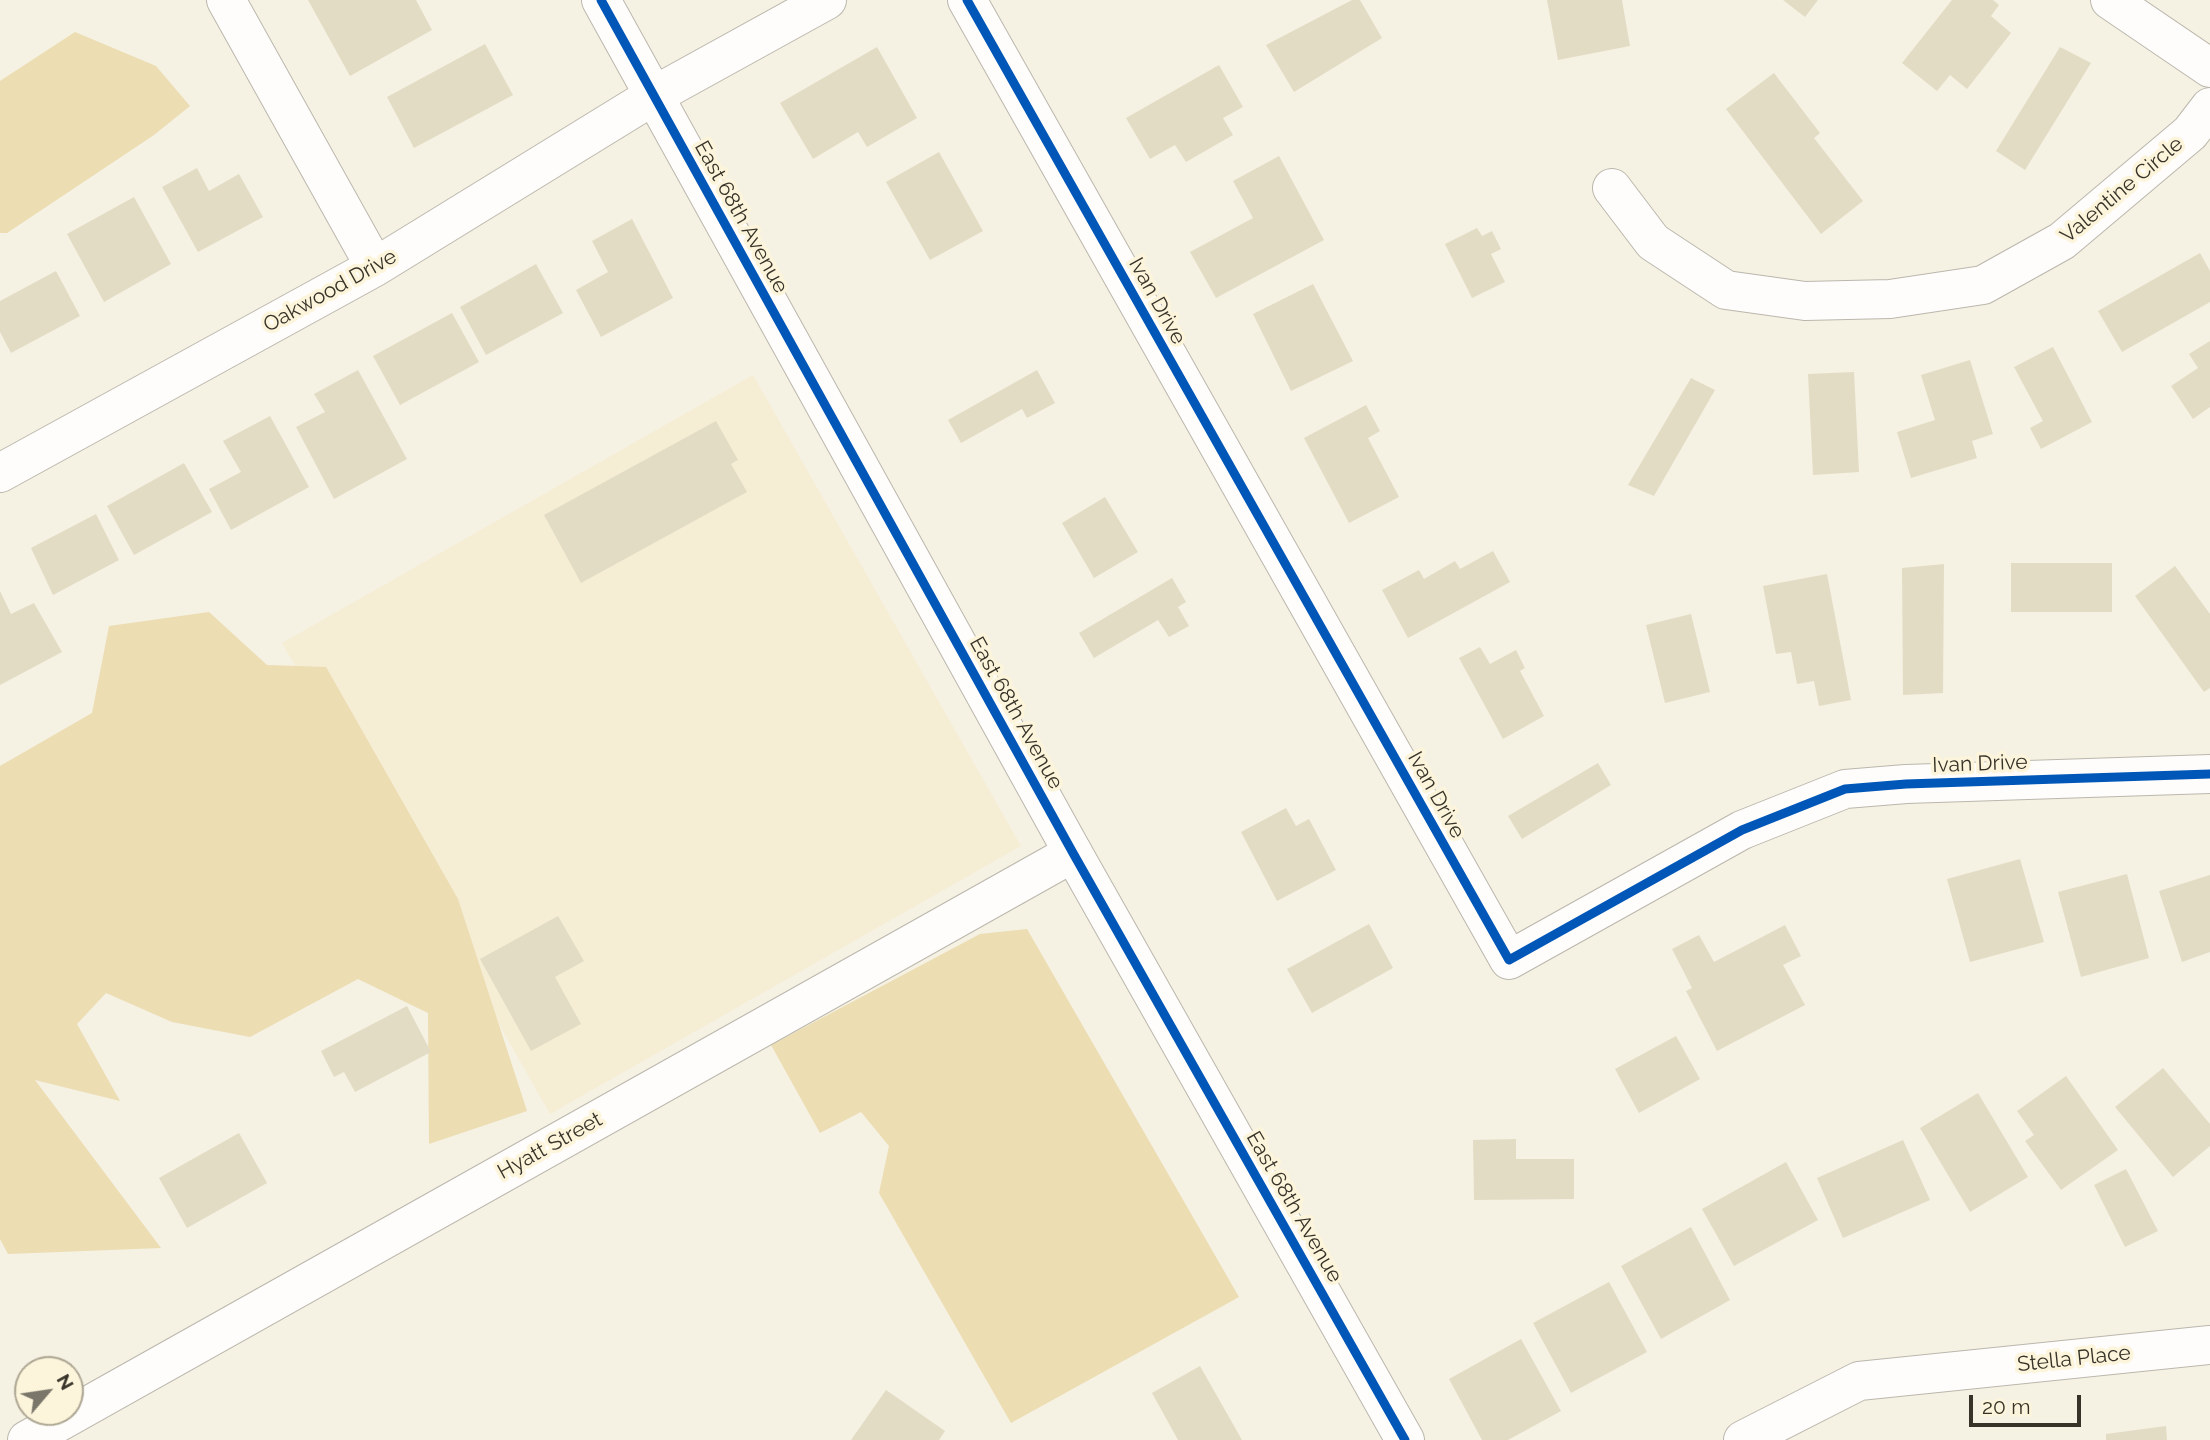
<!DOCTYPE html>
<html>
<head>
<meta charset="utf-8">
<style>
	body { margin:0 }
	#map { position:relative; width:2210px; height:1440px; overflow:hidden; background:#f5f1e3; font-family:Raleway,sans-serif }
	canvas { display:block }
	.north { position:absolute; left:14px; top:1356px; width:70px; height:70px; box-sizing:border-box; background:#fdf5db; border:2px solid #aea794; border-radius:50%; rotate:61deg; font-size:19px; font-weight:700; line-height:28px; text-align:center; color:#373329 }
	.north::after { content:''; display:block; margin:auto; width:24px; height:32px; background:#7a766a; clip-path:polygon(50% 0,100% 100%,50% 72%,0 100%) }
	.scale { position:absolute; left:1969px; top:1395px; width:112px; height:32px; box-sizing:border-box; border:4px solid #373329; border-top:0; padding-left:9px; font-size:21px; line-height:24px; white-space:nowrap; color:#373329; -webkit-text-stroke:5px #fdf5db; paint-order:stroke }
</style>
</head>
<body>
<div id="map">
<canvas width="2210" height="1440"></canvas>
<div class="north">N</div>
<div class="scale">20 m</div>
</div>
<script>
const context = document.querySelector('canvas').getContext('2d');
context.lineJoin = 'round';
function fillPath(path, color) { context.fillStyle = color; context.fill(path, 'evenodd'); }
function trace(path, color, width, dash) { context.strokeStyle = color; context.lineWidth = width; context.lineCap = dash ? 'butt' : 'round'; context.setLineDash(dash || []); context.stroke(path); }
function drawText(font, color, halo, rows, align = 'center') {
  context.font = font + ' Raleway,sans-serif'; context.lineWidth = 7; context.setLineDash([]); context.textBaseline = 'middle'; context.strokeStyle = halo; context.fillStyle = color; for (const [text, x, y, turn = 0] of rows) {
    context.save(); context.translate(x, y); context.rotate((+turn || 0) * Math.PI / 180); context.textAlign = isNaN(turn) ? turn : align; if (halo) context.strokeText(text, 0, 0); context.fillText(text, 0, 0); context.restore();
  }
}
fillPath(new Path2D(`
	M753,375L1021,846L550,1114L282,643Z`), '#f6edd5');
fillPath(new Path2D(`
	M75,32L156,66L190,106L154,135L7,233H0V81Z
	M209,612L267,665L326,667L458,899L527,1111L429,1144L428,1013L358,979L250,1037L172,1022L106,993L77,1024L120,1101L35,1080L161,1248L8,1254L0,1239V766L92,713L109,626Z
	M1027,929L1239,1297L1011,1423L879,1193L889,1146L861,1112L820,1133L771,1045L980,934Z`), '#ecddb2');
fillPath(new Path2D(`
	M308,0H416L432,30L350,76Z
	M1352,0H1360L1382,38L1294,92L1266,45Z
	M1547,0H1622L1630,46L1558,60Z
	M1783,0H1818L1805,17Z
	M1952,0H1993L1999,5L1991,16L2011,33L1967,89L1950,75L1937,91L1902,63Z
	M485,44L513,95L414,148L387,97Z
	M877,47L917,118L867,147L858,132L813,159L780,103Z
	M2060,47L2091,63L2025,170L1996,151Z
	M1219,65L1243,107L1223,118L1233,135L1186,162L1175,145L1150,159L1126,118Z
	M1774,73L1820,133L1814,138L1863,201L1821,234L1726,109Z
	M939,152L983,231L930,260L886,182Z
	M1279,156L1324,240L1216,298L1190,252L1253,218L1233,181Z
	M197,168L209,191L239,174L263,217L198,252L162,187Z
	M134,197L171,264L104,302L67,234Z
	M632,219L673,298L601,337L576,290L608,272L592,241Z
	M1477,228L1482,236L1492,231L1501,249L1491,254L1505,282L1472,298L1445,244Z
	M2200,253L2210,271V302L2122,352L2098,311Z
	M536,264L563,313L486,355L460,307Z
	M56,271L80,316L11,353L0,332V301Z
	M1313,284L1353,361L1291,391L1253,314Z
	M452,313L479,362L400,405L373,356Z
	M2210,341V407L2193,419L2171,386L2198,368L2189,354Z
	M2053,347L2092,422L2041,449L2030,428L2043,421L2014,367Z
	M1970,360L1993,434L1972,441L1977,458L1911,478L1897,432L1935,420L1921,375Z
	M358,370L407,459L334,499L296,427L325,412L314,394Z
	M1037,370L1055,403L1027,418L1022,409L961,443L948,420Z
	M1854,372L1859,472L1813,475L1808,374Z
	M1691,378L1715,390L1654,496L1628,485Z
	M1366,405L1380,431L1368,438L1399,497L1349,523L1304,438Z
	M270,416L309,487L231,530L209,489L241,472L223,441Z
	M716,421L738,460L731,464L747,492L581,583L544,515Z
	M184,463L212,512L134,555L107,506Z
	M1105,497L1138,552L1094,578L1062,523Z
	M96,514L119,560L53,595L31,548Z
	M1493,551L1510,582L1408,638L1382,590L1419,570L1424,579L1455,561L1460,569Z
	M2011,563H2112V612H2011Z
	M1944,564L1943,693L1903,695L1902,568Z
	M2175,566L2210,614V688L2204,692L2135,596Z
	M1827,574L1851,700L1819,706L1814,681L1797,684L1791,652L1776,654L1763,586Z
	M1172,578L1186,602L1178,607L1189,626L1169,637L1158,620L1094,658L1079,633Z
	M0,591L11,614L34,603L62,652L0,685Z
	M1691,614L1710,692L1665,703L1646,625Z
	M1480,647L1490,664L1516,650L1525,668L1520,671L1544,716L1503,739L1459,658Z
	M1598,763L1611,785L1522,839L1508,816Z
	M1286,808L1296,826L1309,819L1336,870L1277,901L1241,832Z
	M2020,859L2044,942L1970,962L1947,879Z
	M2127,874L2149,958L2081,977L2058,892Z
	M2210,875V952L2182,962L2159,891Z
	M558,916L584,961L555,977L581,1024L531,1051L480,959Z
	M1369,924L1393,968L1312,1013L1287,969Z
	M1785,925L1801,956L1783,965L1805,1005L1717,1051L1686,991L1692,988L1672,949L1699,935L1714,962Z
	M407,1006L431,1052L355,1092L344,1072L334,1077L321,1051Z
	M1676,1036L1700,1079L1639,1113L1615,1069Z
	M2163,1068L2210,1124V1146L2173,1177L2115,1107Z
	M2066,1076L2118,1150L2061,1190L2025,1141L2034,1135L2017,1111Z
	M1978,1093L2028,1177L1970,1212L1920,1128Z
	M239,1133L267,1183L187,1228L159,1178Z
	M1516,1139V1159H1574V1199L1474,1200L1473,1140Z
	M1903,1140L1930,1200L1843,1238L1817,1178Z
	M1786,1162L1818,1220L1734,1266L1702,1209Z
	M2126,1169L2158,1231L2125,1247L2094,1185Z
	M1691,1227L1730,1300L1661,1339L1621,1266Z
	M1609,1282L1647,1352L1571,1393L1533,1323Z
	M1521,1339L1561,1411L1508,1440H1482L1449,1379Z
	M1200,1366L1242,1440H1178L1152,1393Z
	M886,1390L945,1431L939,1440H851Z
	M2166,1426L2167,1440H2106V1434Z`), '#e3dcc4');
const street = new Path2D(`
	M226,0L375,267
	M967,0L1509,960L1742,830L1845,789L1906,784L2210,774
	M2110,0L2210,68
	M1612,188L1653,242L1726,290L1805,301L1890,299L1983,285L2062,241L2190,133L2210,107
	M0,473L375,267L653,96L827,0
	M27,1440L1073,853
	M1743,1440L1859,1381L2210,1345`);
const secondary = new Path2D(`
	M601,0L1073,853L1405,1440`);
trace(street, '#bbb7ad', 40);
trace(secondary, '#bbb7ad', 40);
trace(street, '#fefdfb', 38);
trace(secondary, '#fefdfb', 38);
trace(new Path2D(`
	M601,0L1073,853L1405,1440
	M967,0L1509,960L1742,830L1845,789L1906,784L2210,774`), '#0057b8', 9);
drawText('21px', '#373329', '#fdf5db', [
	["Valentine Circle",2122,190,-40],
	["East 68th Avenue",741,217,61],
	["Oakwood Drive",330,291,-29],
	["Ivan Drive",1157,301,61],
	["East 68th Avenue",1016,713,61],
	["Ivan Drive",1980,764,-2],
	["Ivan Drive",1436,795,61],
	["Hyatt Street",550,1146,-29],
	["East 68th Avenue",1294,1207,60],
	["Stella Place",2074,1359,-6]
]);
</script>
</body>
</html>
